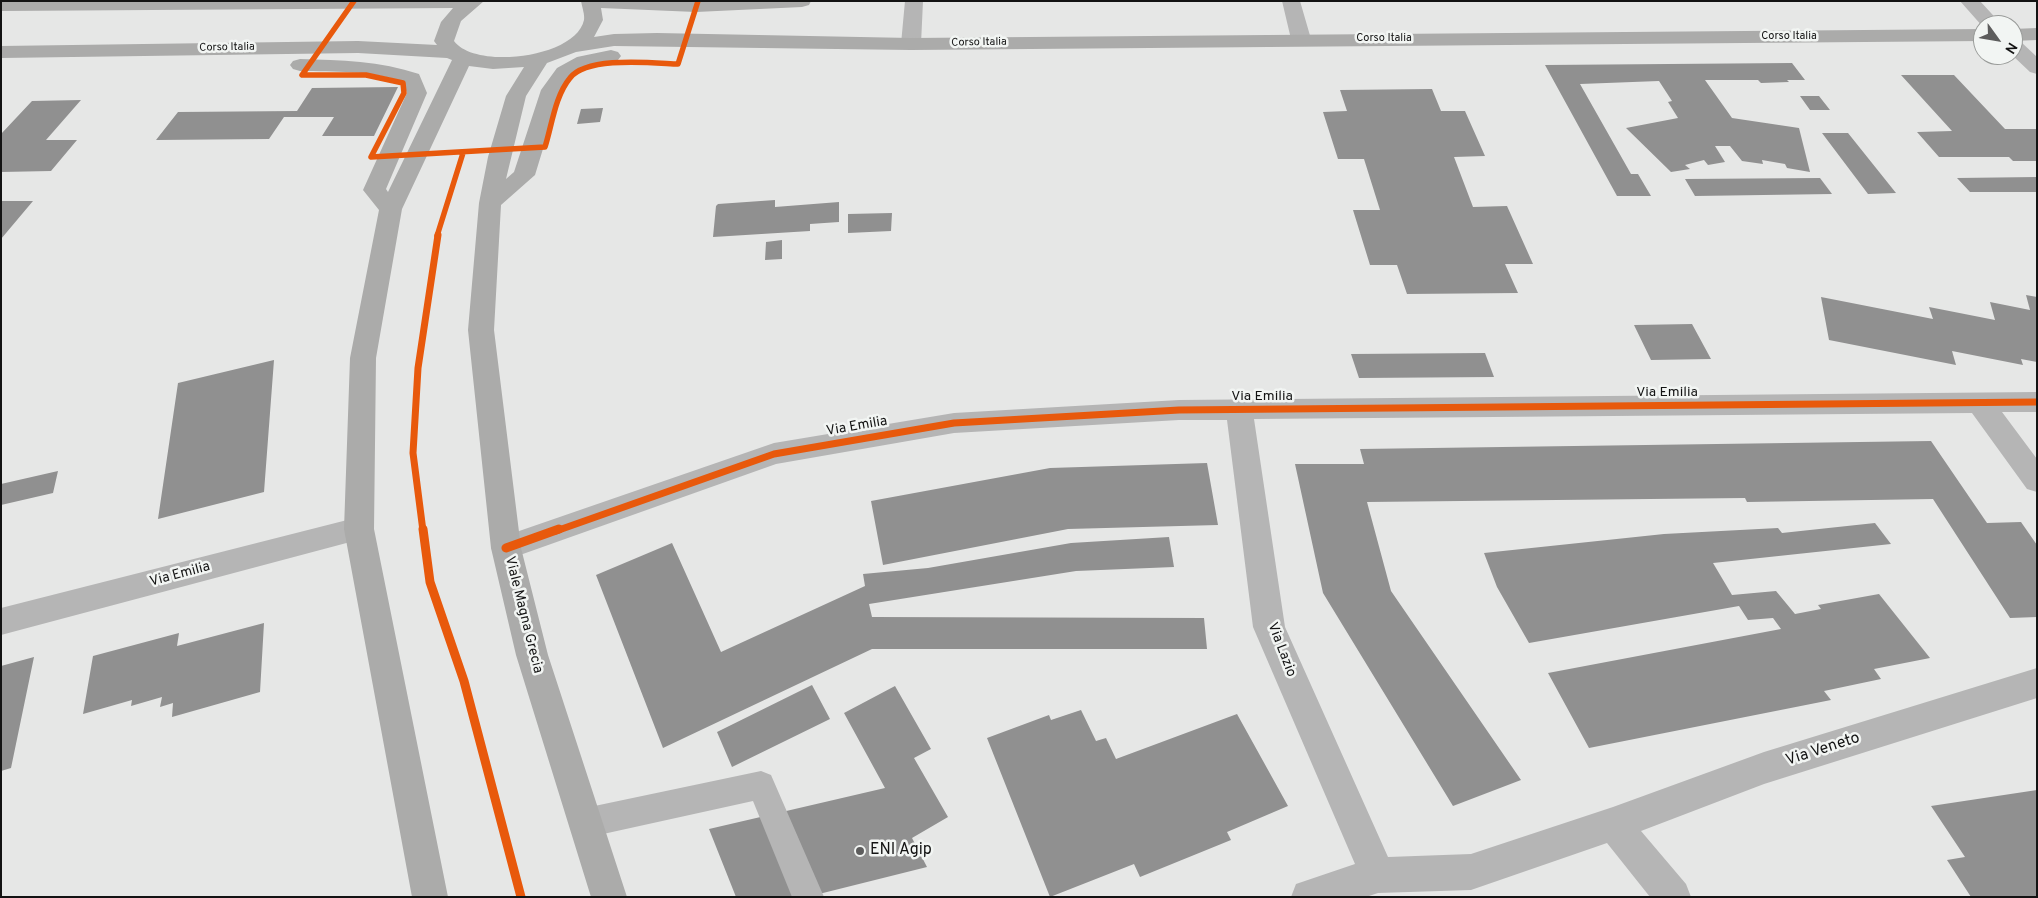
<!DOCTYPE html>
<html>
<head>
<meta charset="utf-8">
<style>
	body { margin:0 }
	#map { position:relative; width:2038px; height:898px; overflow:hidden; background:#e6e7e6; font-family:Overpass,sans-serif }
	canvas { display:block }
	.frame { position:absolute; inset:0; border:2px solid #131313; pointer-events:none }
	.north { position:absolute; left:1973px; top:15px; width:50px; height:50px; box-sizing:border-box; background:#f2f5f3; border:1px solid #999b99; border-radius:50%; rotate:122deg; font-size:14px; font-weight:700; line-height:20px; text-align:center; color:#131313 }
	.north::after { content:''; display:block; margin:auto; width:18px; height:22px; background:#5d5d5d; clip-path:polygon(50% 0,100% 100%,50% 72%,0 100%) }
</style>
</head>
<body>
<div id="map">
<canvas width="2038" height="898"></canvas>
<div class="frame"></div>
<div class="north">N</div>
</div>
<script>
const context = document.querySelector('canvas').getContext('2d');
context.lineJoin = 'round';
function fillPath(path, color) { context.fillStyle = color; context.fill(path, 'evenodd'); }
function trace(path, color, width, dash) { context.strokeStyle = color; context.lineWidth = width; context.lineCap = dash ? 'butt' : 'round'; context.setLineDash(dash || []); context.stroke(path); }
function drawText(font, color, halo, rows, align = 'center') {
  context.font = font + ' Overpass,sans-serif'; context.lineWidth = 5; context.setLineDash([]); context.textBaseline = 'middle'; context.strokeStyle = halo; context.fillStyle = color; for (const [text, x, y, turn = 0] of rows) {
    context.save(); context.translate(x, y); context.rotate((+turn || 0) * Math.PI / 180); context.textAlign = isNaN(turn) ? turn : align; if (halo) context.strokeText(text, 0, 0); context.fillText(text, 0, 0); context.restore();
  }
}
fillPath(new Path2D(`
	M1792,63L1805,80H1787L1789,82L1761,83L1758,80H1705L1732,118L1799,128L1810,172L1787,168L1785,164L1762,160L1763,164L1742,161L1730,146H1715L1725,162L1708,165L1704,160L1685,165L1690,169L1671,172L1626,128L1678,118L1668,102L1672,101L1659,81L1580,84L1631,174H1638L1651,196H1617L1545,65Z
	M1901,75H1954L2005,129H2037V161H2013L2009,157H1939L1917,132L1952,131Z
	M398,87L374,136H322L334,117H284L269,139L156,140L178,112L297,111L312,88Z
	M1432,89L1441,111H1465L1485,156L1454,157L1473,207L1507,206L1533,264H1505L1518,293L1407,294L1397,265H1370L1353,210H1380L1364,159H1338L1323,112L1347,111L1340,90Z
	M1800,96H1819L1830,110H1810Z
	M81,100L46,140H77L51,171L1,172V134L32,101Z
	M603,108L600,122L577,124L581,109Z
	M1822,133H1848L1896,193L1868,194Z
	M2037,177V192H1970L1957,178Z
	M1820,178L1832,194L1695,196L1685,179Z
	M775,200V207L839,202V222L810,224V231L713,237L716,206L718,204Z
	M1,201H33L1,239Z
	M892,213L891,231L848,233V214Z
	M782,240V259L765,260L766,242Z
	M2026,295L2037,297V362L2021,359L2023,365L1952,351L1956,365L1829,340L1821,297L1933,319L1929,307L1995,320L1990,302L2030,310Z
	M1692,324L1711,359L1651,360L1634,325Z
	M1485,353L1494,377L1359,378L1351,354Z
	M274,360L264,492L158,519L178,383Z
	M1931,441L1987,523L2021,522L2037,545V617L2010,618L1933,499L1747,502L1745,498L1367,502L1391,591L1521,780L1453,806L1323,593L1295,464H1364L1360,449Z
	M1207,463L1218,525L1068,529L883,565L871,501L1050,468Z
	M58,471L53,493L1,505V484Z
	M1875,523L1891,544L1713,563L1732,595L1776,591L1795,614L1821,609L1818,605L1879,594L1930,658L1874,669L1881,679L1824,691L1831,700L1589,748L1548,673L1781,629L1773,618L1748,620L1739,606L1529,643L1497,587L1484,553L1664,534L1778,528L1782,533Z
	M1169,537L1174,567L1076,571L869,604L872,617L1204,618L1207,649H872L663,748L596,575L672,543L721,652L865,586L863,574L928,568L1071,543Z
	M264,623L260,692L172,717L173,703L160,707L162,697L131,706L132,700L83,714L93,656L179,633L177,646Z
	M34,657L11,768L1,771V666Z
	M812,685L830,719L732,767L717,732Z
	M895,686L931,749L914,758L948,817L912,838L927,867L807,897H736L709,829L885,788L844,713Z
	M1081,710L1096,741L1106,738L1116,759L1237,714L1288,806L1227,832L1231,840L1140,877L1134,864L1050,897L987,738L1049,715L1051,720Z
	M2037,790V897H1971L1947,860L1965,857L1931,806Z`), '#909090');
fillPath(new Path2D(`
	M761,771L771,775L824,897H792L753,801L585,838L574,834L570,823L574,812L585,808Z`), '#b5b5b5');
fillPath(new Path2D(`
	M905,1H923L921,44L918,48H904L901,44Z
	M1282,1H1300L1311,39L1308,43H1294L1291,39Z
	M1960,1H1980L2002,25L1983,27Z
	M2013,39L2020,41L2037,57V74L2030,72L2012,55Z
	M2037,392V412H2002L2037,459V492L2027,489L1972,413L1254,419L1285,627L1388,857L1471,854L1613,807L1764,752L2037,668V698L1764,784L1641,831L1686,884L1691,897H1650L1607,843L1471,890L1378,893L1366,897H1291L1296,884L1355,864L1253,627L1227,420H1179L954,433L776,464L506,560L496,557L491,548L496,539L774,443L954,413L1179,400Z
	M359,517L369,521L374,529L369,537L1,635V608Z`), '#b5b5b5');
fillPath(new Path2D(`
	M1,1H484L461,21L454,41C475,70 576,58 584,20C585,15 582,7 581,1H811L809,5L802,7L696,12L601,8L603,20L594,37L614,34L657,33L911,38L1983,29V41L911,50L614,46L576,52L547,63L526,96L506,179L514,172L541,90L557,68L577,57L611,50L618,52L621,56L618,60L590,66L571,76L561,90L535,175L501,205L494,330L521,548L548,655L627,897H591L516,655L491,548L468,330L479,203L488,157L506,96L524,67L493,69L469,66L402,209L376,358L374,529L448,897H412L344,529L350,358L379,210L363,190L407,93L403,82C370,70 335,72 300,71L293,69L290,65L293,61L300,59C341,60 380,61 419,74L427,93L386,189L388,192L452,60L447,58L358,53L1,58V46L358,41L437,45L434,41L441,22L453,8L1,11Z
	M2037,28V40L2013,41V29Z`), '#ababaa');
trace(new Path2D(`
	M354,1L302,75H366L403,83L404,93L371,157L545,147C552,125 555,96 570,78C587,56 652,63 678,64L698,1
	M437,236L463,153`), '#e8590c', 5.5);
trace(new Path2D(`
	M423,531L413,453L418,368L438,235
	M556,531L774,454L954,423L1179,410L2037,402`), '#e8590c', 7);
trace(new Path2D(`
	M423,529L430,582L464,681L521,897
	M506,548L559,529`), '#e8590c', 9);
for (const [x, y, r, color] of [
	[860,851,5,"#5d5d5d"]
]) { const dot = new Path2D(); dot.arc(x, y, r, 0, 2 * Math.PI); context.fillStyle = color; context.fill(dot); trace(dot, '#f2f5f3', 2); }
drawText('11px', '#131313', '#f2f5f3', [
	["Corso Italia",1789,37],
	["Corso Italia",1384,39],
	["Corso Italia",979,43,-1],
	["Corso Italia",227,48,-1]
]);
drawText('14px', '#131313', '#f2f5f3', [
	["Via Emilia",1667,393],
	["Via Emilia",1262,397],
	["Via Emilia",857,427,-10],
	["Via Emilia",180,575,-15],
	["Viale Magna Grecia",523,615,76],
	["Via Lazio",1281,650,69]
]);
drawText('16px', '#131313', '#f2f5f3', [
	["Via Veneto",1823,750,-18]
]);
drawText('16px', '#131313', '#f2f5f3', [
	["ENI Agip",870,851]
], 'left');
</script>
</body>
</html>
